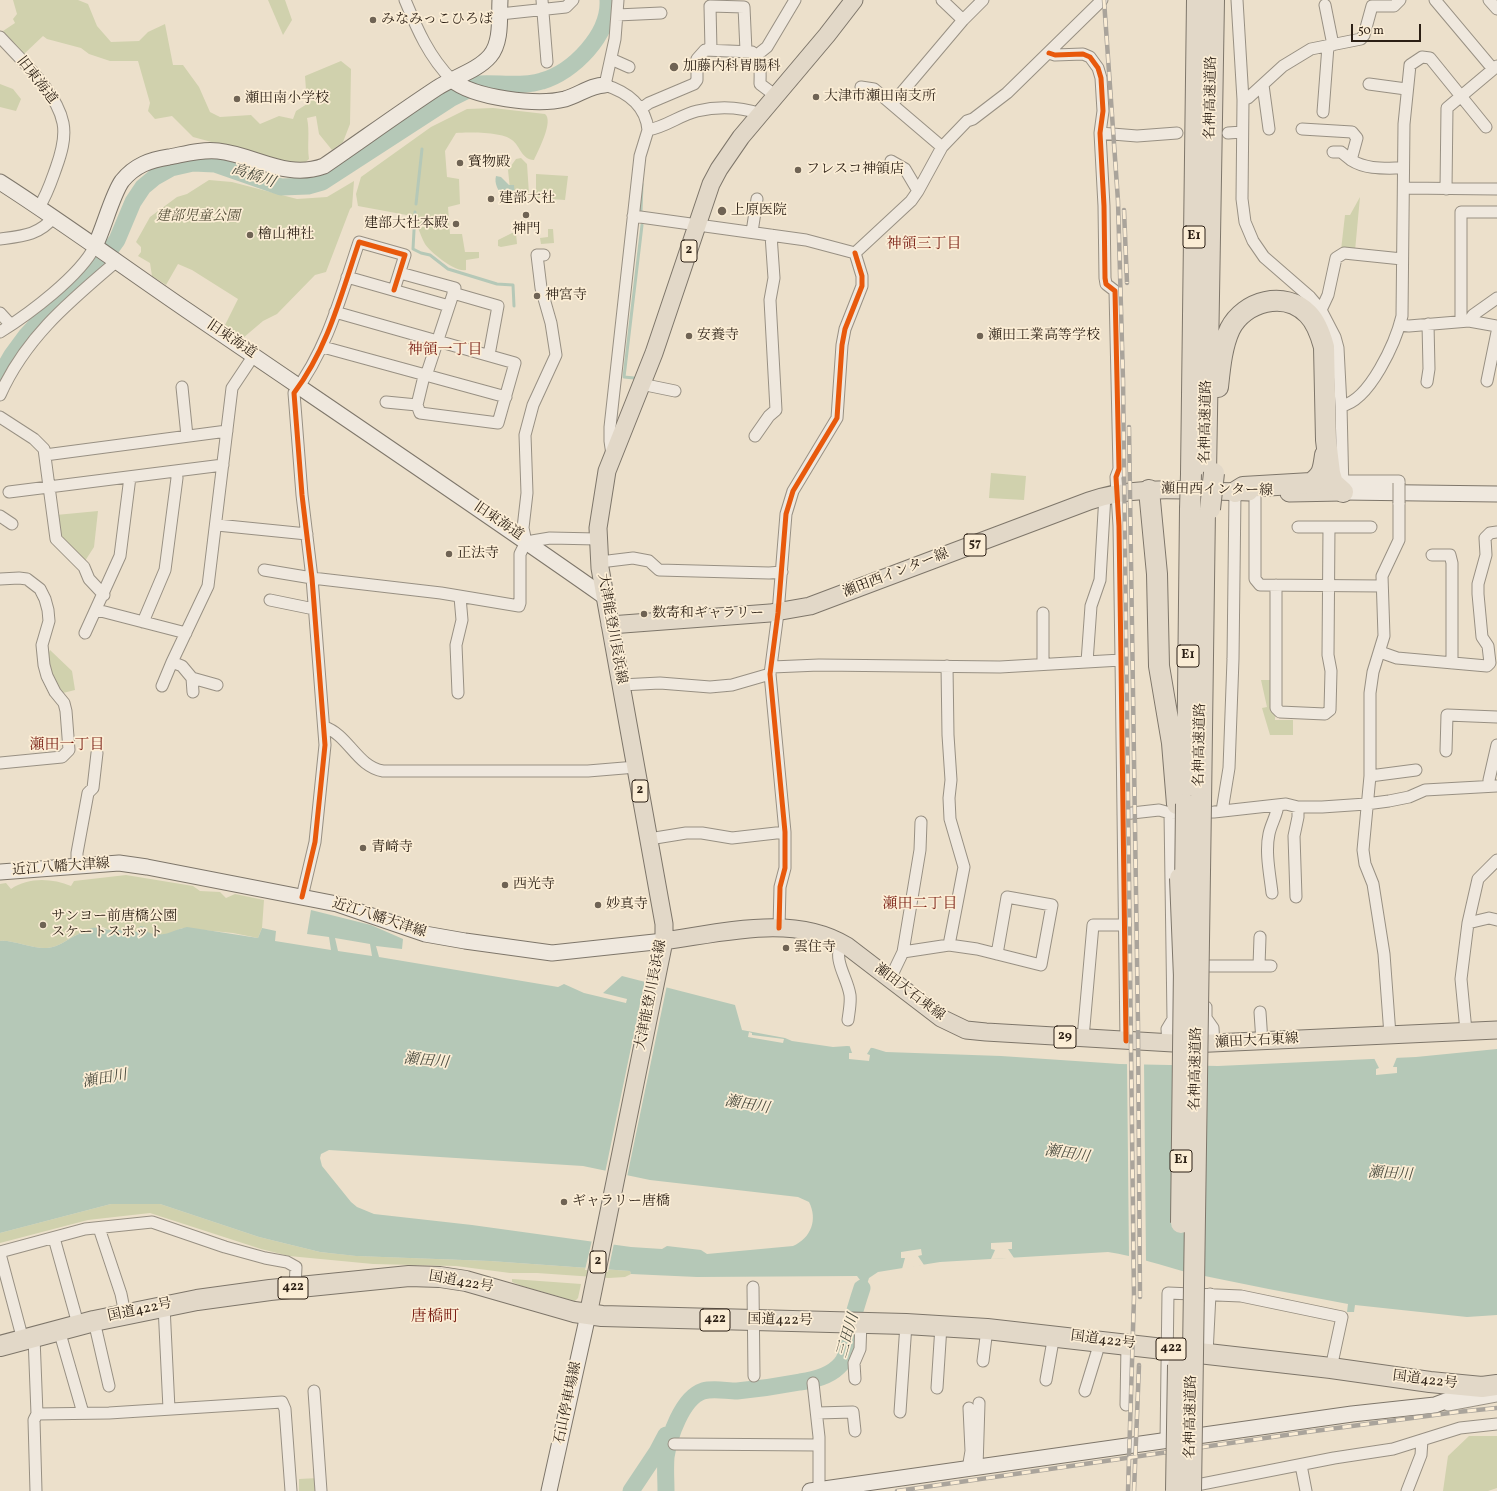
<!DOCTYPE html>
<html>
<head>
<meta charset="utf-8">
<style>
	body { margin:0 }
	#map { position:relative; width:1497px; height:1491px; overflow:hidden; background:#ece0cb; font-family:Vollkorn,serif }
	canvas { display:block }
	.scale { position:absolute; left:1351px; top:24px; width:70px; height:18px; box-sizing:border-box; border:2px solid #2b1f14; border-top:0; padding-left:5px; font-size:12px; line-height:14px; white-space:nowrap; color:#2b1f14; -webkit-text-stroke:3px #fbedd5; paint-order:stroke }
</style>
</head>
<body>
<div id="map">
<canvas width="1497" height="1491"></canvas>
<div class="scale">50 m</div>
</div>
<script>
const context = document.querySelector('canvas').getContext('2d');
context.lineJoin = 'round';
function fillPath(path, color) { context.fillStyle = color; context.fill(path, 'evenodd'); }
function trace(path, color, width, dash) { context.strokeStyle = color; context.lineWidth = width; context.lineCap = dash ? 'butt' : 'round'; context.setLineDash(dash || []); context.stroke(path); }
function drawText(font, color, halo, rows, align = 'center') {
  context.font = font + ' Vollkorn,"Noto Serif JP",serif'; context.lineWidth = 3.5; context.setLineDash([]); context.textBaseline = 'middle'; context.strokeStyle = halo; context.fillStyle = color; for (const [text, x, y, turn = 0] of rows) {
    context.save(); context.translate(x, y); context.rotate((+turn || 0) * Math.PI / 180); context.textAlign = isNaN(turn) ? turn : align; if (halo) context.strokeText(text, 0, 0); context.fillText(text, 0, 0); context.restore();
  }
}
fillPath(new Path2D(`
	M13,0H78L88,4L97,26L111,42L139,41L148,32L165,24L173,65H183L199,87L210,112L220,117L251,115L260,124L279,116L293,119L296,111L307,104L305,76L341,61L351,69L350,124L343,142L332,150L319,134L316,116L307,118C310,132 307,145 309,159L301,166L193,137L172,116L155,119L148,111L150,103L138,61H110L89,54L81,48L47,39L43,36L24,54L3,31L15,23L13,19L17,14Z
	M268,0H285L292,20L283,35Z
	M0,84L13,89L21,99L16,111L0,107Z
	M493,108L545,114C554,121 538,151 534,160C521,159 521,147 512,140C503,132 468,132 456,133L445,151L447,177L459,179L460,204L448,207L450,234H462L465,252H479V258L466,260V270C456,273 430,252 425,244C420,235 418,225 412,216L358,206L356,194L361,177L431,127L467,109Z
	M521,158L527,164L529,194V196L511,199L508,170L516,159Z
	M536,174L568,176L565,200L536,198Z
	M209,180L232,182L297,199L327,197L354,181L352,207L350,209L326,272L315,275L277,314L263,321L243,338L225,325L238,299L192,270L178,264L166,285L152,276L150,263L138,256L141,252V247L136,242L150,217L177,197L187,194Z
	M1360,197L1355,251L1341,250L1345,215H1350Z
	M548,229H553L554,243L541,244L540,238L548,237Z
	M512,233H516L517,244L501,247L498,246V240Z
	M991,473L1026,476L1024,500L989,498Z
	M98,511L94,547L85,561L60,539L56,515Z
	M50,650L72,671L75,690L63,693C55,683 43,664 50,650Z
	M1261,680H1273L1276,696L1275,720H1293V735H1270L1262,708L1267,707Z
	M126,875L193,886L200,891L220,892L226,898L235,894L264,900L262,928L258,938L233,933L182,928L172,933L155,936L139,928L137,932L127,930H109L103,927L80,931L79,934C68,938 60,947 47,948C33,949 10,939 0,941V884L6,883L11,889C28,877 52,878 71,886L74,881Z
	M143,1203L160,1204L259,1237L320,1252L357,1256L490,1261L630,1271L631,1274L625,1277L609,1278L537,1273H510L456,1266L373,1264L289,1256L261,1249L150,1213L88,1220L0,1243V1233L111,1204Z
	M512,1279L581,1284L578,1298L575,1301L522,1286L512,1282Z
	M1469,1436H1497V1488L1488,1491H1443L1448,1456Z
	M318,1478L317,1491H299V1479Z`), '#d0d1ad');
fillPath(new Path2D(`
	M496,176L501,177L509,185H514L515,197L510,195L503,196C498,191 494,183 496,176Z
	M311,910L371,925L403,939L402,949L376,946L379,957L558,987L564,984L584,993L626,1003L627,999L603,993L622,976L735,1005L742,1030L785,1038L792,1041L833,1047L847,1046L873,1048L886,1052L1001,1056L1120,1064L1218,1066L1416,1057L1497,1049V1315L1467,1317L1355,1305L1354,1312H1347L1348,1304C1295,1294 1242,1284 1190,1273C1162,1266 1136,1256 1108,1252L940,1262L878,1272L869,1278L859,1310L850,1311L860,1280L857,1276L697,1277L631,1274L630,1271L490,1261L356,1256L320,1252L259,1237L160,1204H111L0,1233V941C10,939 33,949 47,948C60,947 68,938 79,934L80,931C85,931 88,929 92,928C99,927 104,930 111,930C120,930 128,930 137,932L140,926L146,927L148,932C162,939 173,930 187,927L258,938L262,928L276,931L275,941L331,950L329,937L307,934ZM335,938L370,944L372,956L338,951ZM329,1150L583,1166L650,1180L798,1197L809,1202C818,1220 811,1238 793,1246L707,1254L701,1250L667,1246L662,1249L631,1247L472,1225L374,1214L357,1207L351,1202L322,1166L320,1158L321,1154Z`), '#b5c8b7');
fillPath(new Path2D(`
	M645,980L667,985L627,1177L605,1173Z
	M749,1032L752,1033V1035L784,1039L783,1043L748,1037Z
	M849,1044L872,1046L867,1054L870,1055L869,1061L849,1059V1053H852Z
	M1397,1057L1393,1067H1397V1073L1376,1075V1069L1379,1068L1374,1058Z
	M1127,1062H1144L1146,1263L1129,1258Z
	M592,1240L614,1243L608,1272L585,1270Z
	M1012,1242V1249H1008L1014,1258L991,1259L995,1250L991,1249V1243Z
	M921,1249L922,1255L918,1256L924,1265L902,1269L905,1258H901V1252Z`), '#ece0cb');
trace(new Path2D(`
	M416,204L422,149
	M641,211L642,184
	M415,212L413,249L421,253L430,255L448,269L497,284L513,285L514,306
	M634,378L624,377L642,225`), '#b5c8b7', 3);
trace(new Path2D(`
	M0,376L12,355L26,336L48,312L99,265L117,240L133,202L143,187L155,177L171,168L193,163L215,164L281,187L308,186L322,182L450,99L480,84C499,83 524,87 542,81C573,72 610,35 608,0
	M631,1491L657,1452L666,1435
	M666,1491C666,1480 665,1468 666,1457C669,1437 682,1398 703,1391C714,1388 726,1391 737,1391C758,1389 779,1386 800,1382C815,1380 831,1376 841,1364C849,1355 847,1343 849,1332C853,1317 857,1303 862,1288`), '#b5c8b7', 17);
const street = new Path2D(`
	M405,0C417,29 429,57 452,80
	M542,0L547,62
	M618,0L615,39L605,85C627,92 646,106 648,130C666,127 680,115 697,111C718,106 741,107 761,114
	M942,0L963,20
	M1237,0L1243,100L1242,199L1245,222L1253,241L1264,257L1310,297L1321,310L1335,337L1338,348L1341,406L1343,492
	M1435,0L1493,69
	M1489,0L1497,9
	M1325,5L1333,45
	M500,14L566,7L573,0
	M617,15L661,13
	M0,37C21,60 57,92 63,123C66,138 61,154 56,168C51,182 47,195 39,207
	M711,50L710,6L744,7L746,51
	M1049,53L1055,55L1083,54L1090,57L1098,68L1101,78L1103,111L1100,133L1104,206L1105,278L1106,284L1115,291L1119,469L1116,477L1119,526L1121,660L1126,1041
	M757,55L767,47L795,0
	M611,59L629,67
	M1369,84L1406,89
	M1263,85L1269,129
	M861,87L874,89L942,147
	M1243,100L1248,98L1283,66L1311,49L1361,39L1364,35L1372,6H1394L1400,0
	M892,104L963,20L983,0
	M642,108L649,103L694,84L697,80V59L705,50L752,52C762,59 760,73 760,84L776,96
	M1323,112L1328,46
	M1302,129L1352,132L1357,138L1351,160C1367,170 1385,168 1403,168
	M1100,133L1137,136L1177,133
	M1228,133L1242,132
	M1333,152H1341L1351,160
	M891,161L905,169L918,191
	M1404,188L1497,189
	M1446,189L1447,108L1497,66
	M633,216L806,240L855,253
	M752,232L757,199
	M0,239C23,236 39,235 54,217
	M855,253L911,201L918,191L942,147L967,121L973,119L1007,93L1102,0
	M400,273L455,288L426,376
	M347,277L449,306
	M453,293L498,306L489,355
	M1321,310L1328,295L1336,258L1344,253L1402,259
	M335,312L515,363L498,423L420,413L417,405L424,376
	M0,313L11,325
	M1461,321V212H1497
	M1469,321L1497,326
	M1400,325L1409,326L1469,321L1473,315L1497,298
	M0,332C29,314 80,276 95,246
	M323,347L506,397
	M1487,381L1497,332
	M1427,382L1429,369L1428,324
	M641,384L675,391
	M182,387L187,436
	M0,395C26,337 69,302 117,261
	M386,402L417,405
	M1341,406C1370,401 1396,341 1402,316L1404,124L1410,65L1422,57L1430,58L1486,127
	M0,417L34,439L44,449L56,539L84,567L89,579L104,595
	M755,436L769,416L776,410L770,300L774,278L771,235
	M45,455L227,431
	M612,455L610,441V427L640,156L648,130
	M1343,481H1399V483
	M9,492L223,465
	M1255,492V579L1260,585L1382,586
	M0,516L12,524
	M217,525L307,534
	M1298,527H1371
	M526,542L550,538L597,539
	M1432,555H1450L1452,563V663
	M600,562L633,558L649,561L659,570L769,573L782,572
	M264,570L312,578L441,593L519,606L520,603V554L526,542L523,528L527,493L525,435L533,405L556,355L551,323L541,288L537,255H544
	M0,579L19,578L27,579L40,589L45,599L48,610L49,621L42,645L44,665L47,676L55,692L64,703L66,711L69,750L62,757L0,763
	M1276,585V708L1280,712L1325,714L1330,710L1331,671L1328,655L1329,527
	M270,600L314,609
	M97,610L186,633
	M143,622L165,570L177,478L176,471
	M85,633L120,556L130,477
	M1380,652L1397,658L1487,666L1490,663L1488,646L1482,637L1478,594V584L1486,555L1485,538L1490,533L1497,532
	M172,662L182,666L192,678L217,685
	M1087,662L1091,606L1100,580L1105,495
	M1043,664V613
	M772,667L819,665L1000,667L1121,660
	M192,678L193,692
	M621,685L660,683L710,687L732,685L770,674
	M162,686L172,662L208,586L232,388L254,355
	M458,693L456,645L462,620L460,597
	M324,727C348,734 357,767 383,771H588L636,767
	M1446,751L1447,715L1497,717
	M1370,776L1416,770
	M1489,786V780L1497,745
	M1222,811L1229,768L1233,659L1235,492
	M1123,814L1159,810L1170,813L1214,812L1286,804L1298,807H1322L1366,804L1389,801L1409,797L1425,790L1497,786
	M649,839L686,833H702L732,838L785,832
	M77,866V853L88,793L93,788L97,753
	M1272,893C1270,875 1265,852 1269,834C1271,824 1277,815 1278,805
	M302,897L315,842L325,745L312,578L302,495L294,393C328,348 341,295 359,242L405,255L394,290
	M1296,897L1294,836L1298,817V807
	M1468,923L1489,918L1497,920
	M779,928L780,887L785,868V832L770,674L778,613L786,514L793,491L837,418L842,345L845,329L862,286V276L855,253
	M841,942C833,962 847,976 850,995C851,1003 849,1012 848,1020
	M949,945L977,949L1041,965L1052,905L1007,897L997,954
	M903,952L949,945L964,867L950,819L949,798L951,780L948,735L947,666
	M1207,966H1271
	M1259,966L1260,937
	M890,979L903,952L920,850L921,822
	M1206,1007V1018L1213,1028L1214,1044
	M1260,1012L1262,1042
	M1466,1031L1461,979L1468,923L1478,879L1497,860
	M1390,1035L1384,954L1373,884L1365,864L1363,850L1370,776V693L1373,672L1384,636L1382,576L1399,540V503
	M1083,1038L1093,925H1125
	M1168,1043L1167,1029L1173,1019L1170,813
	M99,1228L121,1294L125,1314
	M54,1238L78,1324
	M0,1252L85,1229L152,1222L225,1247L265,1258L287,1262L296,1267L295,1288
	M0,1254L23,1340
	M753,1287L754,1376
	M164,1306L169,1409
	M94,1321L109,1386
	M59,1330L83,1413
	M34,1337L37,1414L34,1420L36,1491
	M1207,1354L1210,1294
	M983,1361L987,1329
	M855,1379L854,1363L860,1349L861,1322
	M1046,1380L1054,1335
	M813,1383L819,1437V1490
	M937,1388L941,1326
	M314,1391L321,1491
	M1085,1391L1097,1352L1098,1341
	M1126,1405L1127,1344
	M1448,1405L1497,1396
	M900,1412L906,1324
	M817,1413L853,1412L855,1431
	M37,1414L109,1413L282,1402L285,1409L291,1491
	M1166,1441L1168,1293L1241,1296L1342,1317L1331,1368
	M674,1444L818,1445
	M1301,1465L1306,1491
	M977,1468L979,1403
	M968,1469L971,1451L969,1408
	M1187,1487L1334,1458L1393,1449L1460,1428L1497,1424
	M1407,1491L1421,1455L1422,1440`);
const secondary = new Path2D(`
	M452,80C474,98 537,106 565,99C579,95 591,85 605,85
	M0,182C64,223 125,268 188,311C327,406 467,500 605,597
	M95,246C104,228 112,195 122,181C135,165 150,160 169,157C185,154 202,149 218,151C255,155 286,180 324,166C362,140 399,113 437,88C454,77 477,71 490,56C502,42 499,17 500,0
	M1343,492L1497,494
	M0,872L119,863L147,867L337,904L425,934L465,941L552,953L664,941
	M549,1491L588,1315
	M810,1491L1352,1414L1435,1405L1480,1388`);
const primary = new Path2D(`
	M1289,493L1343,492
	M610,625L770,613L810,606L1089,501C1140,483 1195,492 1249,492
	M664,941C722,933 794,913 847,946L941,1018L966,1030L986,1032L1190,1044L1497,1030
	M588,1315L664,941V924L600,568L598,528L607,471L654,353L711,184L719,169L741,137L827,35L854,0`);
const highway = new Path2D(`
	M1218,387C1220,368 1222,346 1230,329C1244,301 1285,290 1308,314C1317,323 1321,336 1324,347L1326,440L1330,473L1333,483L1343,492
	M1206,473L1214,0
	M1191,474L1197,0
	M1149,490L1157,574L1159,666L1172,743L1177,804
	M1235,492L1243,487L1311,483C1323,475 1323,469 1325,455
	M1187,786L1190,509
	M1201,803L1205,509
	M0,1346L94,1321L197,1300L270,1290L409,1276L440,1277L466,1281L574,1312L602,1316L906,1324L987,1329L1331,1368L1430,1382L1482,1387L1497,1385`);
trace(street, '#989083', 13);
trace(secondary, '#7e766a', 17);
trace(primary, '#7e766a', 19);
trace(highway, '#7e766a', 22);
trace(street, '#efe8de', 11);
trace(secondary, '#efe8de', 15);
trace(primary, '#e2d8c8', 17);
trace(highway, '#e2d8c8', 20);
const rail = new Path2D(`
	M1104,0L1118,201L1123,380L1134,1297L1128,1491
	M1124,210L1127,283
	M1129,427L1138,1025L1140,1297
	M897,1491L1307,1432L1457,1412L1497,1408
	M1134,1491L1139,1365`);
trace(rail, '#aaa49b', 4.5);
trace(rail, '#fbedd5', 3, [9]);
const streetBridge = new Path2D(`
	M1399,503V483`);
const highwayBridge = new Path2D(`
	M1190,509L1191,474
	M1210,509L1214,473
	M1180,878L1184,978
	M1185,891L1186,804
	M1181,1223L1184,965
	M1176,1491L1178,1365
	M1191,1491L1201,803`);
trace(streetBridge, '#989083', 13, []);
trace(highwayBridge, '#7e766a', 22, []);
trace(streetBridge, '#efe8de', 11);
trace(highwayBridge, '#e2d8c8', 20);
trace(new Path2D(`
	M1049,53L1055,55L1083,54L1090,57L1098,68L1101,78L1103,111L1100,133L1104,206L1105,278L1106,284L1115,291L1119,469L1116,477L1119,526L1121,660L1126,1041
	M302,897L315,842L325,745L312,578L302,495L294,393C328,348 341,295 359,242L405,255L394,290
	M779,928L780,887L785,868V832L770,674L778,613L786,514L793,491L837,418L842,345L845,329L862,286V276L855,253`), '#e8590c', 5);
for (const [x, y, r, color] of [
	[373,20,4,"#6f6354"],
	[674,67,5,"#6f6354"],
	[816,97,4,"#6f6354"],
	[237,99,4,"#6f6354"],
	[460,163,4,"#6f6354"],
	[798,170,4,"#6f6354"],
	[491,199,4,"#6f6354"],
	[722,211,5,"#6f6354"],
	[526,215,4,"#6f6354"],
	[456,224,4,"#6f6354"],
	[250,235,4,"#6f6354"],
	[537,296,4,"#6f6354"],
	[689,336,4,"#6f6354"],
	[980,336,4,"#6f6354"],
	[449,554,4,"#6f6354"],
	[644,614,4,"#6f6354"],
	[363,848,4,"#6f6354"],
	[505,885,4,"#6f6354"],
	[598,905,4,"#6f6354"],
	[43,925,4,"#6f6354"],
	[786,948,4,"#6f6354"],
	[564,1202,4,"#6f6354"]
]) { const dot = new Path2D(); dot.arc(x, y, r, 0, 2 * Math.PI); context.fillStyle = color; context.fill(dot); trace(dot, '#fbedd5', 1.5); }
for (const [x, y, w] of [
	[1194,237,22],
	[689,251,16],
	[975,545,22],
	[1188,656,22],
	[640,791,16],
	[1065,1037,22],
	[1181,1161,22],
	[598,1262,16],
	[293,1288,30],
	[715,1320,30],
	[1171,1349,30]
]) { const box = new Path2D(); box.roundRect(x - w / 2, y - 11, w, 22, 3); context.fillStyle = '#fbedd5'; context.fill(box); trace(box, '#2b1f14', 1); }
drawText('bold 13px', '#2b1f14', null, [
	["E1",1194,237],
	["2",689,251],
	["57",975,545],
	["E1",1188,656],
	["2",640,791],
	["29",1065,1037],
	["E1",1181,1161],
	["2",598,1262],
	["422",293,1288],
	["422",715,1320],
	["422",1171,1349]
]);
drawText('14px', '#2b1f14', '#fbedd5', [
	["みなみっこひろば",381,20],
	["加藤内科胃腸科",683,67],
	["大津市瀬田南支所",824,97],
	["瀬田南小学校",245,99],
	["寳物殿",468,163],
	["フレスコ神領店",806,170],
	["建部大社",499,199],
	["上原医院",731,211],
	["建部大社本殿",448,224,"right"],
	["神門",526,230,"center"],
	["檜山神社",258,235],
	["神宮寺",545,296],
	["安養寺",697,336],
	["瀬田工業高等学校",988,336],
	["正法寺",457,554],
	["数寄和ギャラリー",652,614],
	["青崎寺",371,848],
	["西光寺",513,885],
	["妙真寺",606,905],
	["サンヨー前唐橋公園",51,917],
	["スケートスポット",51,933],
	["雲住寺",794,948],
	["ギャラリー唐橋",572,1202]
], 'left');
drawText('14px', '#2b1f14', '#fbedd5', [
	["旧東海道",36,81,52],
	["名神高速道路",1212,98,-89],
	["旧東海道",231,340,34],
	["名神高速道路",1207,422,-89],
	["瀬田西インター線",1217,491,1],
	["旧東海道",498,522,34],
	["瀬田西インター線",896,574,-21],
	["大津能登川長浜線",611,629,80],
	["名神高速道路",1201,745,-89],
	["近江八幡大津線",61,868,-4],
	["近江八幡大津線",379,919,18],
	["瀬田大石東線",909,993,37],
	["大津能登川長浜線",652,995,-79],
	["瀬田大石東線",1257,1042,-3],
	["名神高速道路",1197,1069,-89],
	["国道422号",461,1283,10],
	["国道422号",140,1311,-12],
	["国道422号",780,1321,1],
	["国道422号",1103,1341,7],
	["国道422号",1425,1381,7],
	["石山停車場線",569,1403,-78],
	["名神高速道路",1192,1417,-89]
]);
drawText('italic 14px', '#56513b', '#fbedd5', [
	["建部児童公園",198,217]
]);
drawText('italic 15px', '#4e4f42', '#fbedd5', [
	["高橋川",253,177,19],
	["瀬田川",426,1062,6],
	["瀬田川",105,1080,-10],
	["瀬田川",747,1106,10],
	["瀬田川",1067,1155,9],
	["瀬田川",1390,1175,3],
	["三田川",849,1336,-74]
]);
drawText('15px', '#7a1f14', '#fbedd5', [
	["神領三丁目",924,245],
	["神領一丁目",445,351],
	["瀬田一丁目",67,746],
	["瀬田二丁目",920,905]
]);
drawText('16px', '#7a1f14', '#fbedd5', [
	["唐橋町",435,1318]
]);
</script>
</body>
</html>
